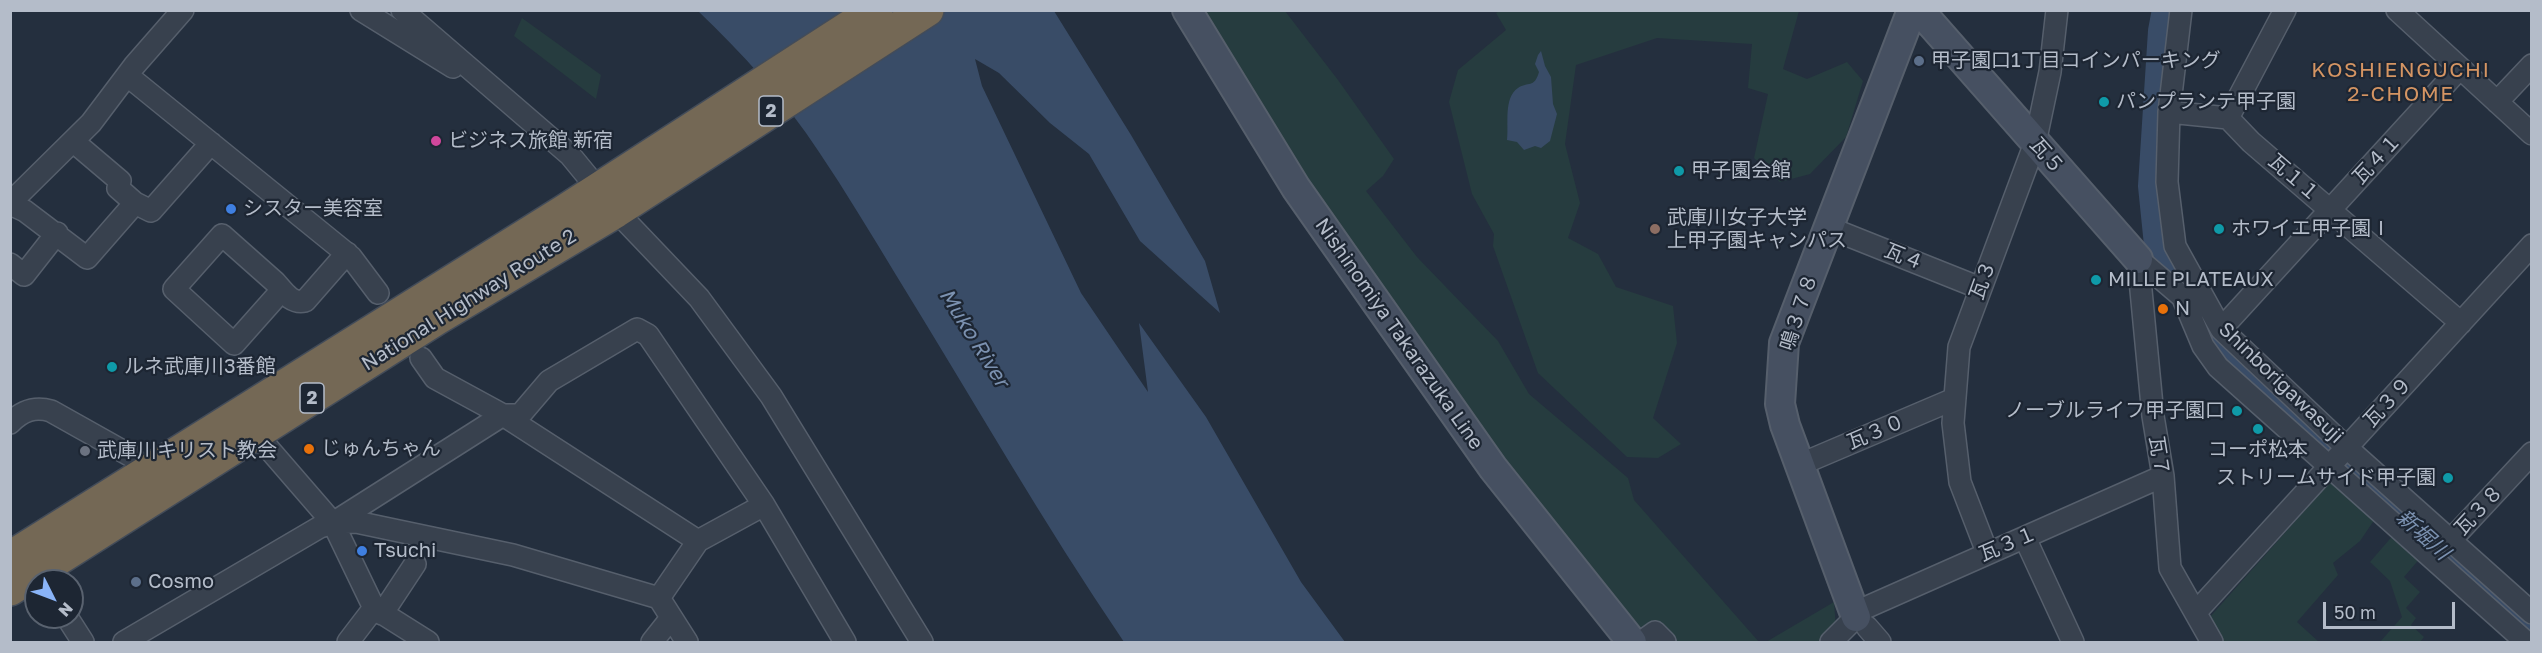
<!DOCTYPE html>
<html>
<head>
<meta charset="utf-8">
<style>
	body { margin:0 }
	#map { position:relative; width:2542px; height:653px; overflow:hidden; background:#242f3e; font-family:"Golos Text",sans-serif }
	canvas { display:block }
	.frame { position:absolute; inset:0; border:12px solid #b4bcc9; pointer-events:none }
	.north { position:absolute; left:24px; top:569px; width:60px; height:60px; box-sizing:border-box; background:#1d2633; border:2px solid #59626f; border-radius:50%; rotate:132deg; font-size:16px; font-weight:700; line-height:24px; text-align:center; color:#b4bcc9 }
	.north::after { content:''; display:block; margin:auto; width:21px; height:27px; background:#8ab4f8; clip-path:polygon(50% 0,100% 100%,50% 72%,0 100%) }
	.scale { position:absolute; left:2323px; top:602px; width:132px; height:27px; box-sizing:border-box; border:3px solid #b4bcc9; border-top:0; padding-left:8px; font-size:18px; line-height:21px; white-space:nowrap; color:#b4bcc9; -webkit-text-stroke:4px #1d2633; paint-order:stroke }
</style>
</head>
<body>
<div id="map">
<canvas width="2542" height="653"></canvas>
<div class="frame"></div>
<div class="north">N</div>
<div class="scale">50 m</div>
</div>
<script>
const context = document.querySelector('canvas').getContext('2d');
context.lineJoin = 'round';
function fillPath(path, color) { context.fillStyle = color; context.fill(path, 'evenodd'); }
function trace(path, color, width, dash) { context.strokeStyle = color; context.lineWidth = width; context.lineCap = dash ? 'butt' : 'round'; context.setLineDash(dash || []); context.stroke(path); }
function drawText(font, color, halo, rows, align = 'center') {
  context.font = font + ' "Golos Text","Noto Sans JP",sans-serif'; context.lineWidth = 4.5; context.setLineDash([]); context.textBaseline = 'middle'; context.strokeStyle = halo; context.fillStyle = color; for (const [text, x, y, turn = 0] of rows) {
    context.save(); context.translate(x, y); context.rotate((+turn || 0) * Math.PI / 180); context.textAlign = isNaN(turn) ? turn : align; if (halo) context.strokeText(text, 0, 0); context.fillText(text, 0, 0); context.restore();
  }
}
fillPath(new Path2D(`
	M1202,11H1285L1338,80L1394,159L1383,176L1366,191L1417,257L1498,341L1529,394L1628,478L1634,500L1759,642H1653L1507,470L1331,219Z
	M1500,11H1799L1783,69L1807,79L1847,62L1863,81L1846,137L1810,174L1780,182L1754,158L1768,94L1748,88L1752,44L1657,38L1576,65L1565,144L1580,203L1568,238L1598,254L1616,287L1673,306L1677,343L1653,418L1681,444L1658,458L1627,457L1538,373L1493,246L1494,234L1472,194L1449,102L1458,70L1506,30L1496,13Z
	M522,18L601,75L596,99L514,36Z
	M2332,480L2375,519L2360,541L2333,563L2338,575L2297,622L2319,642H2223L2209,618Z
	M2395,533L2422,556L2404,577L2420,592L2406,608L2416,618L2411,625L2424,637L2420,642H2380L2402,617L2390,581L2370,562Z
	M1834,602L1837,642H1766Z`), '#263c3f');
fillPath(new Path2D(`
	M698,11H1054L1131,135L1205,261L1220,313L1140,241L1089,154L1050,123L999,73L975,59L982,86L1081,293L1148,392L1139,323L1206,417L1301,582L1345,642H1124C1043,523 972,398 896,275C871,234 846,192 819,152C785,100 742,53 698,11Z
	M1541,51L1545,66L1551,77L1553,104L1557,114L1550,141L1541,148L1535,146L1524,150L1517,142L1507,140C1509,125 1503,98 1518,88C1528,81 1534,89 1539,72L1535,64L1538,55Z`), '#394c67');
trace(new Path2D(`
	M2168,10L2164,31L2154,186L2160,245L2171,267
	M2211,338L2236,368L2532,632`), '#394c67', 32);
const street = new Path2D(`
	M361,10L453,67
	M402,10L570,155L616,211L699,298L771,396L922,642
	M2181,10L2169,112L2167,182L2175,246L2221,329L2346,447L2532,613
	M2397,10L2532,134
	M128,76L351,257L378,293
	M2497,102L2532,65
	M2169,112L2228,118L2251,142L2461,323
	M2228,118L2285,10
	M74,142L120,181L118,188L135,203L151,211L211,143
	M10,203L91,123L134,66L183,10
	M10,204L25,211L87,258L135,203
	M1827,227L1980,288
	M2138,259L2153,416L2163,476L2170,568L2212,642
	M2138,259L2192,305
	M10,264L24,275L57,233
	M282,290L234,344L174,289L222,235L275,282C284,292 291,304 305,301L347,253
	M2182,296L2203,346L2218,367L2526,642
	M2221,329L2460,68
	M421,358L435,378L503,415L698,541
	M10,423C22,411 34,406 51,411L133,457L144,474
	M256,434L333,523L374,608L428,642
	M1799,465L1954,399
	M764,505L845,642
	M333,523L503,415H520L549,381L637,329L648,335L764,505L698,541L659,598
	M2025,538L2073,642
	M2450,541L2532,453
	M1987,552L1960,482L1953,423L1959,347L2035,143L2050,72L2057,10
	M2196,612L2532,245
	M382,614L415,564
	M67,617L83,642
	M1867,627L1880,642
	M124,642L320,527L333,523L356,522L513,555L659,598L687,642
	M348,642L374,608
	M652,642L671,618
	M1641,642L1655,632L1665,642
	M1831,642L1865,608L2163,476`);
const secondary = new Path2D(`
	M1187,10L1296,188L1355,272L1493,468L1632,642
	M1919,10L2138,259
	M1856,617L1785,425L1780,404L1784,343L1912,10`);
const highway = new Path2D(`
	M10,558L565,211L876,10
	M10,589L437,318L616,211L927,10`);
trace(street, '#565f6c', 24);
trace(secondary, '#565f6c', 32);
trace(highway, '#434c59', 36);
trace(street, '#38414e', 21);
trace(secondary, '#465061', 28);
trace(highway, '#746855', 33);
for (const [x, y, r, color] of [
	[1919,61,6,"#5c6f8a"],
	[2104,102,6,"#0f9aa8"],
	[436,141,6,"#d1479c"],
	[1679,171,6,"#0f9aa8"],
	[231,209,6,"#3f7fe0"],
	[1655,229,6,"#8d6e63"],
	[2219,229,6,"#0f9aa8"],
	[2096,280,6,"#0f9aa8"],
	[2163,309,6,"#e8710a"],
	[112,367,6,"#0f9aa8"],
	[2237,411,6,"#0f9aa8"],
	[2258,429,6,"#0f9aa8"],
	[309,449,6,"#e8710a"],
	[85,451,6,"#6b7280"],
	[2448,478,6,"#0f9aa8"],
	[362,551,6,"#3f7fe0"],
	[136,582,6,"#5c6f8a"]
]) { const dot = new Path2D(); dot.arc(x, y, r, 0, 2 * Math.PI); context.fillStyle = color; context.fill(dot); trace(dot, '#1d2633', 2); }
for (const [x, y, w] of [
	[771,111,24],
	[312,398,24]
]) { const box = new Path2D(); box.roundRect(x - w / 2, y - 15, w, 30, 4.5); context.fillStyle = '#1d2633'; context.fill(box); trace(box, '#b4bcc9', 1.5); }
drawText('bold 18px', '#b4bcc9', null, [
	["2",771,111],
	["2",312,398]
]);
drawText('20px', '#b4bcc9', '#1d2633', [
	["甲子園口1丁目コインパーキング",1931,61],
	["パンプランテ甲子園",2116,102],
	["ビジネス旅館 新宿",448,141],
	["甲子園会館",1691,171],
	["シスター美容室",243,209],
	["武庫川女子大学",1667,218],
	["上甲子園キャンパス",1667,241],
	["ホワイエ甲子園Ⅰ",2231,229],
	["MILLE PLATEAUX",2108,280],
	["N",2175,309],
	["ルネ武庫川3番館",124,367],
	["ノーブルライフ甲子園口",2225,411,"right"],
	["じゅんちゃん",321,449],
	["コーポ松本",2258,450,"center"],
	["武庫川キリスト教会",97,451],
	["ストリームサイド甲子園",2436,478,"right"],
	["Tsuchi",374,551],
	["Cosmo",148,582]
], 'left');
drawText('20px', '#b4bcc9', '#1d2633', [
	["瓦５",2047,156,49],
	["瓦４１",2377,159,-47],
	["瓦１１",2294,178,41],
	["瓦４",1904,257,22],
	["瓦３",1983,280,-70],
	["National Highway Route 2",469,300,-32],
	["鳴３７８",1799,312,-72],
	["Nishinomiya Takarazuka Line",1399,334,55],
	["Shinborigawasuji",2281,383,44],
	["瓦３９",2388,402,-47],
	["瓦３０",1876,432,-23],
	["瓦７",2159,456,81],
	["瓦３８",2479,510,-47],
	["瓦３１",2008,544,-23]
]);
context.letterSpacing = '1.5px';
drawText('21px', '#d59563', '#1d2633', [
	["KOSHIENGUCHI",2401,70],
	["2-CHOME",2401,94]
]);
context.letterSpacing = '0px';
drawText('italic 21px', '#7c92b1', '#1d2633', [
	["Muko River",974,338,58],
	["新堀川",2423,535,42]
]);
</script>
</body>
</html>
